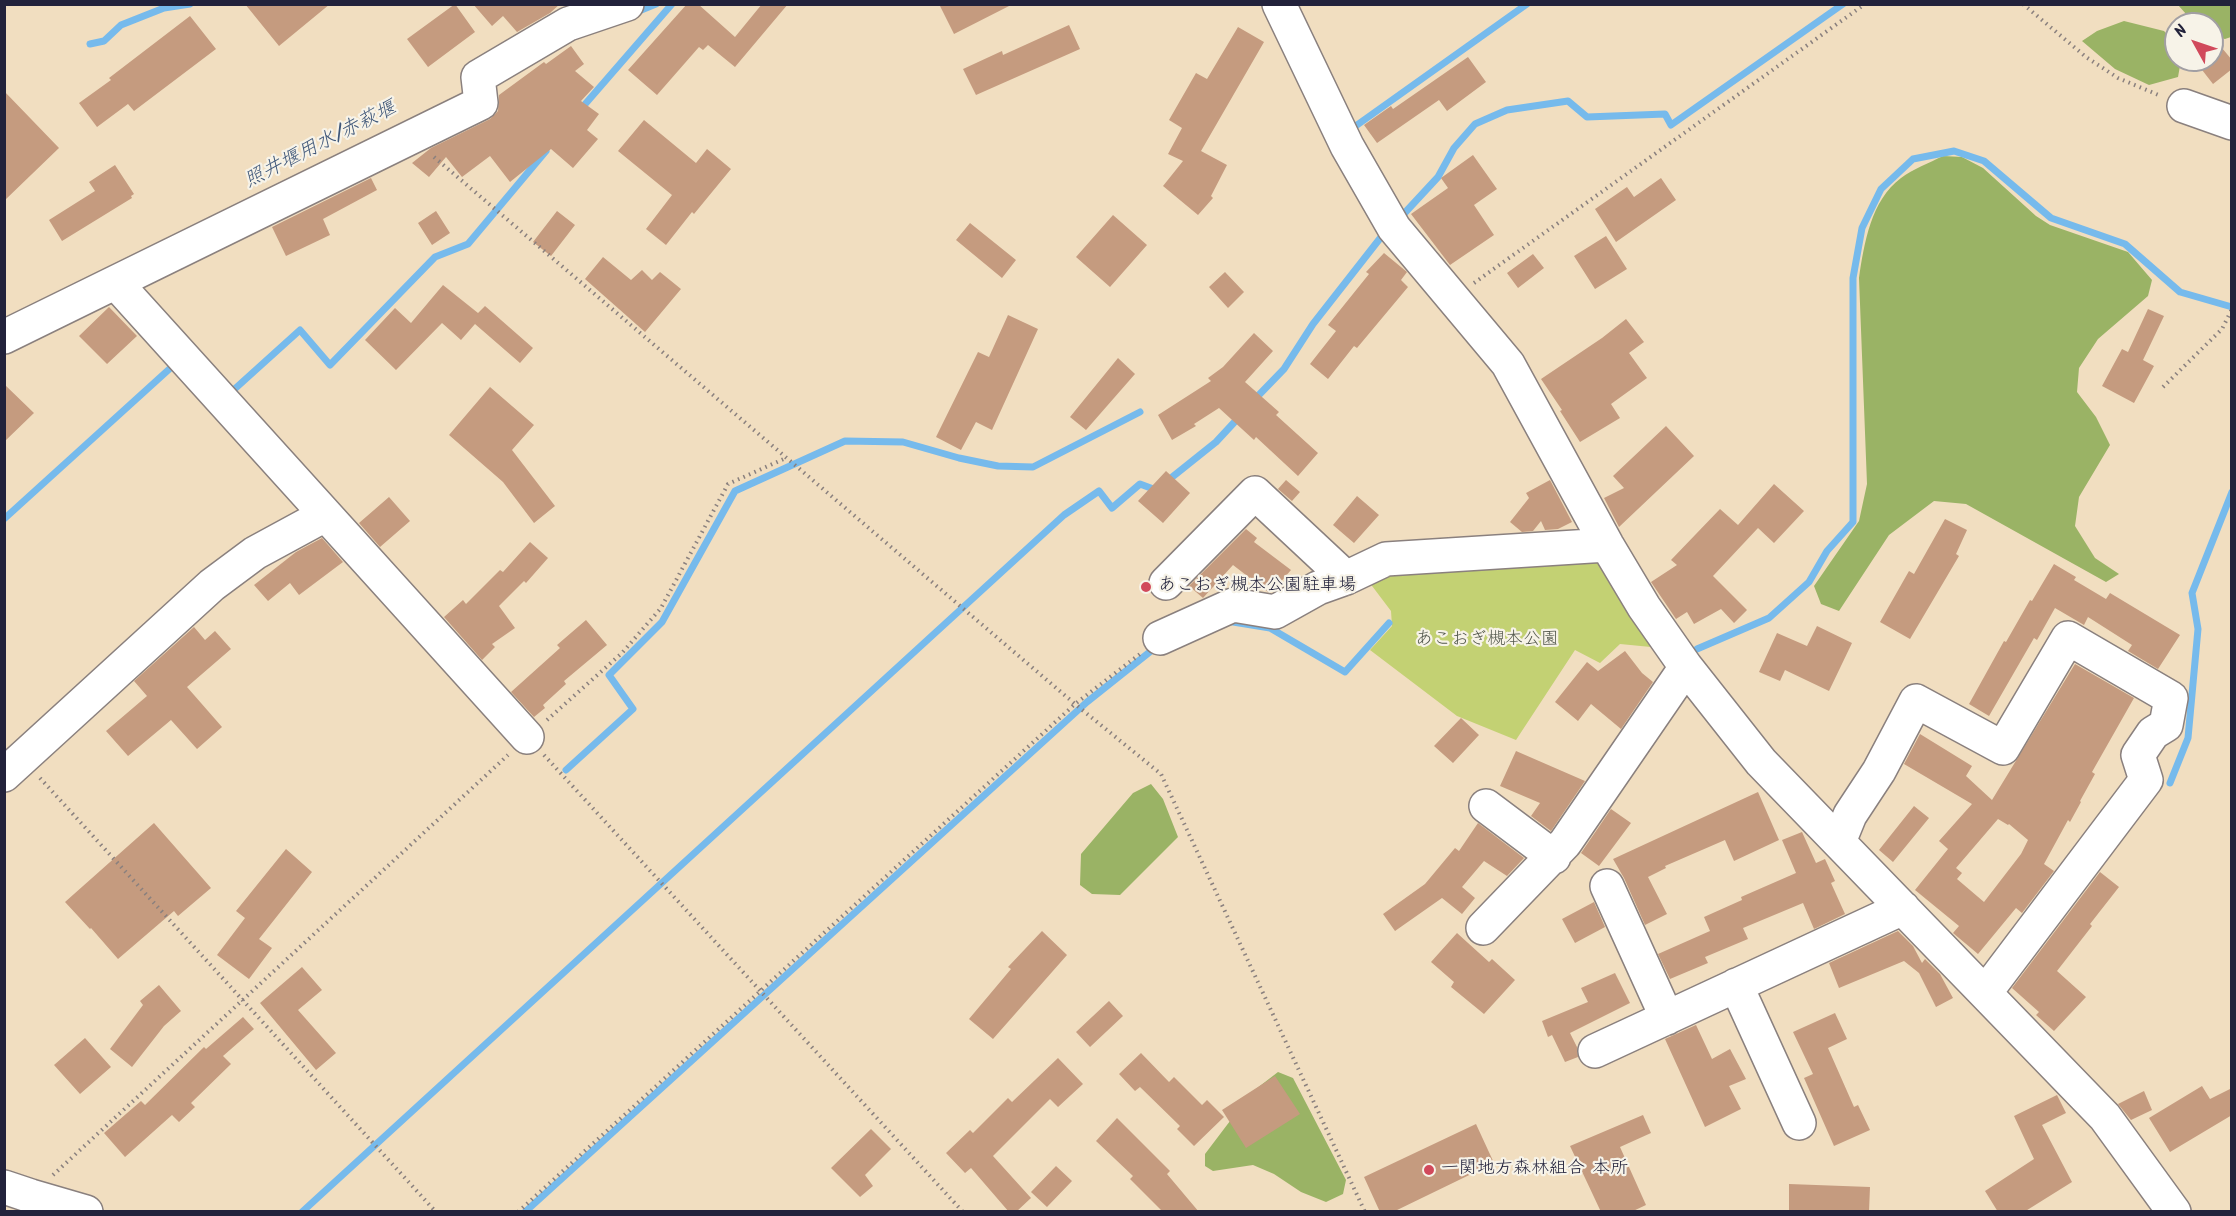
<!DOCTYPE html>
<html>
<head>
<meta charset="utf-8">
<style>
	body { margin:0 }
	#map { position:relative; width:2236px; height:1216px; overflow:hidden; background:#f1dec0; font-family:Kalam,sans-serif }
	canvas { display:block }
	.frame { position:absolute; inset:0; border:6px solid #22223b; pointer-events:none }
	.north { position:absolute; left:2164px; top:12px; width:60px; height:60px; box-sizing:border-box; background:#f7f3e8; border:2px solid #a29fa3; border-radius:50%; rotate:310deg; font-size:16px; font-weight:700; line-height:24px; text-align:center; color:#22223b }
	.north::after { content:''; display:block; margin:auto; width:21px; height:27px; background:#d1495b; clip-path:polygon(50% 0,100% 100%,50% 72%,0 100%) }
</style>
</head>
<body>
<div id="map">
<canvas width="2236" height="1216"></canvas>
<div class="frame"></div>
<div class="north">N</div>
</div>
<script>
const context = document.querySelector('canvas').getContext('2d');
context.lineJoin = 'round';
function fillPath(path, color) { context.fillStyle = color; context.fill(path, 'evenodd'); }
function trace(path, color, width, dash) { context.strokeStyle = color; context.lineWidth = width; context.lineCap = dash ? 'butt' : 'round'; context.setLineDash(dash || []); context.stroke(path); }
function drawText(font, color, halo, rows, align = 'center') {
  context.font = font + ' Kalam,"Klee One",sans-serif'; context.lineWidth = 4.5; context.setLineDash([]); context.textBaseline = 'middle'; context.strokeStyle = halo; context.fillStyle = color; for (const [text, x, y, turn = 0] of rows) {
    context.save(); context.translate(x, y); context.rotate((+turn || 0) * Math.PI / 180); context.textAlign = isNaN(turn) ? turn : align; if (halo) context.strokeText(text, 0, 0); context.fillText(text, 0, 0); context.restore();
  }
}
fillPath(new Path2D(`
	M1593,552L1651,647L1620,644L1600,663L1575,650L1516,740L1457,716L1370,650L1392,626L1391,611L1363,574Z`), '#c3d173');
fillPath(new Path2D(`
	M2178,5H2231V37L2225,39L2212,36V24H2195Z
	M2124,21L2164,31L2176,44V60H2181L2178,77L2149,85L2115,69L2082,41L2097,31Z
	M1943,156L1962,157L1983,168L2036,216L2050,225L2128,252L2152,280L2148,296L2098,339L2079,368L2077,392L2096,417L2110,445L2079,497L2075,526L2095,558L2119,574L2106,582L1966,504L1934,501L1889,535L1839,611L1821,604L1814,586L1859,521L1867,484L1859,278C1864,244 1871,200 1901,178C1913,169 1929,163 1943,156Z
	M1151,784L1163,799L1178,837L1120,895L1092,894L1080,885L1081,854L1133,793Z
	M1278,1072L1293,1078L1346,1180L1343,1194L1326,1202L1301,1192L1274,1174L1253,1165L1213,1171L1205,1166V1154L1252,1092Z`), '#9ab365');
trace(new Path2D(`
	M634,13L656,4
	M90,44L104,41L121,25L164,8L190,4
	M580,110L672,4
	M1357,125L1527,4
	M1400,218L1438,177L1454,148L1475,124L1507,110L1568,101L1587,117L1665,114L1671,125L1843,4
	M228,395L300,330L330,365L435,257L468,244L546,151
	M1254,400L1284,369L1313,324L1385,232
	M1166,482L1216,442L1241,415
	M4,519L176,363
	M1227,621L1270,628L1345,672L1389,623
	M1697,649L1769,618L1809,582L1827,551L1853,522V278L1862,228L1881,189L1913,159L1954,151L1984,161L2051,218L2125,244L2180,292L2232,307
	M566,770L633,709L609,675L662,622L735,491L845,441L903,442L959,458L998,466L1033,467L1140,412
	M2170,783L2188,738L2198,629L2192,593L2232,492
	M302,1212L1064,515L1099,491L1112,508L1140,484L1156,490L1158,488
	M525,1212L1087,702L1156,647`), '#76baec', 7);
fillPath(new Path2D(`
	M245,4H330L279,46Z
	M455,4L475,32L428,67L407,39Z
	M473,4H560L550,13L517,32L503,16L492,26Z
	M687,4H698L735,37L762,4H788L735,67L708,45L703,50L699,47L657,95L628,70Z
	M939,4H1013L954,34Z
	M190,16L216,49L134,111L128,104L97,127L79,103L111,80L109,78Z
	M1069,25L1080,49L976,95L963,69L1002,51L1003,55Z
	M1238,27L1264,42L1201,151L1227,165L1211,196L1213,198L1198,215L1163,186L1183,161L1168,154L1182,128L1169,120L1196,73L1207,79Z
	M571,46L584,64L575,71L594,87L581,101L599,114L587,130L598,139L573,168L551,149L510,182L490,156L462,177L446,157L429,177L412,163L431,148L490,119L498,111L499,95L544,62L546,64Z
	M2222,48L2232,60V69L2213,84L2199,66L2207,60H2212V56Z
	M1468,57L1486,82L1447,111L1439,100L1377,143L1364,125L1391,106L1393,109Z
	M4,91L59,148L4,201Z
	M644,120L696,163L707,149L731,169L694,214L692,212L666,245L646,229L672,195L618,151Z
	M1473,155L1497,189L1474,205L1494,235L1450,265L1411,214L1448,188L1441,178Z
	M115,165L134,194L131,196L132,198L62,241L49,220L95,191L89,182Z
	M371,178L377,190L323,219L330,235L286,256L272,227Z
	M1661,178L1676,200L1616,242L1595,209L1627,187L1634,197Z
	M436,211L450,233L432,245L418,223Z
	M557,211L575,225L551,256L533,242Z
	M1113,215L1147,245L1110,287L1076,257Z
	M970,223L1016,260L1002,278L956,240Z
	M1606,236L1627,269L1595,289L1574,256Z
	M1384,253L1407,272L1401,280L1408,287L1357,348L1354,346L1328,379L1310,364L1336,331L1328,325L1369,274L1366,272Z
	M1533,254L1544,268L1518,288L1507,273Z
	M603,257L631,280L642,270L652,280L660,272L681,289L645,332L585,279Z
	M1225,272L1244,292L1228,308L1209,287Z
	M443,285L478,313L485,306L533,348L520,363L475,324L461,340L442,323L396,370L365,340L395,308L411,323Z
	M109,307L137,336L107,364L79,336Z
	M2148,309L2164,316L2143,360L2154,366L2134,403L2102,386L2122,349L2128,352Z
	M1008,315L1038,329L992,430L976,422L961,450L936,437L978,352L989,357Z
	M1626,319L1644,342L1629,353L1647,378L1611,404L1620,418L1580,442L1560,411L1562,410L1541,379L1602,338Z
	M1254,333L1273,351L1245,382L1279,412L1276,415L1318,453L1298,476L1256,437L1254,440L1219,408L1194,424L1196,426L1172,440L1158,415L1211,381L1208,378L1223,367Z
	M1118,358L1135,374L1086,430L1070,417Z
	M4,384L34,413L4,442Z
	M490,387L534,425L512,450L555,506L534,523L503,482L449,435Z
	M1666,426L1694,456L1619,527L1604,498L1624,488L1613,476Z
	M1166,471L1190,493L1163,523L1138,501Z
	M1286,480L1300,492L1292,501L1278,489Z
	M1550,480L1572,522L1558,529L1545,530L1541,521L1533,531L1522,532L1510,522L1529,498L1526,493Z
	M1774,484L1804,511L1774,543L1758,528L1713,576L1747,610L1734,623L1721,609L1694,624L1687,612L1676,619L1651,582L1677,565L1671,560L1720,509L1738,525Z
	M1357,496L1379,515L1354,543L1333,525Z
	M389,497L410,521L380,547L359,523Z
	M1945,519L1967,530L1956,554L1959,556L1910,639L1880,622L1909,571L1914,574Z
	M1246,529L1257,538L1254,542L1291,570L1272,592H1268L1233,565L1203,598L1189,586Z
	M322,538L343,562L299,595L290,583L268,601L254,585L296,552Z
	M530,542L548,558L526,583L524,581L499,606L515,628L492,644L495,647L482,660L444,617L463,600L466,604L500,570L503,572Z
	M2054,564L2076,577L2074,580L2106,599L2110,593L2180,635L2158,669L2128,651L2132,645L2088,617L2084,625L2055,608L2037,640L2034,638L1989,716L1969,704L2004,641L2006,642L2030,600L2032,601Z
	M586,620L607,645L564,681L566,684L543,705L545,708L534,717L511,692L560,648L557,645Z
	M1817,626L1852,643L1829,691L1785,670L1780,681L1759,672L1777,633L1807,646Z
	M194,627L205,640L215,631L231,649L187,687L222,727L197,749L171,720L128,756L106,731L147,696L134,681Z
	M1625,651L1642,673L1653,682L1621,729L1591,704L1578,721L1555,702L1587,662L1598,671Z
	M2075,664L2134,698L2092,772L2095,774L2080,801L2081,802L2070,822L2068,820L2044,864L2054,871L2022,913L2016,908L1978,954L1953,933L1959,926L1915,890L1948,849L1939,841L1972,804L1904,764L1920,734L1972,766L1966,776L1992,800ZM1998,819L2008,825L2009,824L2028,840L2021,854L1984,902L1957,879L1962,873L1956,868Z
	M1461,718L1479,735L1453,763L1434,746Z
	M1516,751L1585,781L1551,831L1531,816L1540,803L1500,786Z
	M1758,792L1779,840L1734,861L1725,840L1665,866L1666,868L1648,877L1667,914L1645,925L1624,878L1613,859Z
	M1914,806L1929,818L1893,862L1879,850Z
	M1611,809L1631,823L1599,866L1581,853Z
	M154,823L211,888L178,916L174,911L118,959L91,928L90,929L65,902Z
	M1478,823L1524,858L1507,876L1484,861L1462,887L1475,898L1462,914L1442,898L1395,931L1383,914L1425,884L1455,848L1459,851Z
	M1802,832L1816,863L1825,859L1835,881L1831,883L1845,914L1814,929L1803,903L1743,928L1748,939L1705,957L1708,963L1670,979L1658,954L1710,931L1704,917L1742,900L1741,897L1796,873L1782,840Z
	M286,849L312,872L259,939L272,948L249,979L217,955L245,918L236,911Z
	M2100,872L2119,887L2090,924L2092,926L2057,971L2086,997L2054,1031L2036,1015L2039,1012L2012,988Z
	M1594,902L1605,927L1575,943L1562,919Z
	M1042,931L1067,955L993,1039L969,1019L1011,969L1008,967Z
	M1898,931L1913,946L1922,963L1925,959L1940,974L1953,998L1936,1007L1919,973L1904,961L1839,988L1829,963Z
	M1457,933L1489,962L1492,959L1515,980L1484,1014L1451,987L1454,982L1431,962Z
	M302,967L322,990L298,1010L336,1053L316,1070L260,1003Z
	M1615,973L1630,1003L1570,1033L1577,1047L1578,1057L1565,1062L1552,1035L1548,1037L1542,1021L1588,1002L1581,988Z
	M159,985L181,1011L164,1026L132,1067L110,1049L143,1005L140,1001Z
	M1109,1001L1123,1016L1090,1047L1076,1032Z
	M1835,1013L1847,1039L1828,1048L1854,1107L1858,1105L1870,1130L1834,1146L1804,1078L1813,1074L1793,1032Z
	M243,1017L254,1029L223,1056L231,1064L191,1103L195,1107L179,1122L172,1115L125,1157L104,1133L141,1101L145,1105L204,1047L206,1049Z
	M1696,1025L1712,1059L1730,1049L1746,1079L1729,1086L1741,1109L1705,1127L1665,1039Z
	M85,1038L111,1067L80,1094L54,1065Z
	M1141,1053L1169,1082L1174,1077L1202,1105L1207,1100L1224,1117L1194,1146L1177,1129L1180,1126L1140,1087L1135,1091L1119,1074Z
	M1058,1058L1083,1084L1058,1107L1050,1099L993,1156L1031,1198L1016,1212H1009L971,1168L965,1173L946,1153L970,1130L973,1133L1008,1098L1012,1102Z
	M1275,1076L1300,1114L1246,1148L1222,1110Z
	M2202,1086L2210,1099L2232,1088V1115L2170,1152L2149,1118Z
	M2144,1091L2152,1110L2131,1120L2118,1104Z
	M2057,1095L2066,1113L2042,1125L2072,1182L2024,1212H1998L1985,1191L2034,1159L2014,1116Z
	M1643,1115L1651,1133L1620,1147L1646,1205L1631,1212H1601L1570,1146Z
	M1117,1118L1170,1171L1167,1174L1199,1212H1163L1130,1179L1133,1176L1096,1141Z
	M1476,1124L1494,1163L1393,1212H1380L1364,1177Z
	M871,1129L891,1149L865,1175L873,1186L860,1197L831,1168Z
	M1056,1166L1072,1181L1047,1207L1031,1192Z
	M1789,1184L1870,1187L1869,1212H1789Z`), '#c59b7f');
const minor = new Path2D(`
	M1279,4L1347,146L1394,228L1508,364L1607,545L1644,607L1686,667L1761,762L2105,1117L2174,1212
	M2184,106L2232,123
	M116,283L527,737
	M4,337L481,103L478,77L568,24L627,4
	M1166,583L1255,493L1346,578
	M1160,638L1233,605L1275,612L1318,588L1346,578L1386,559L1607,545
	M4,775L212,585L255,553L325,515
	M1486,806L1554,857
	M1839,842L1850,815L1879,771L1916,701L2003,748L2068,638L2171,698L2166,725L2153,733L2138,755L2146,780L1985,993
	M1607,886L1667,1018
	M1483,928L1565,843L1686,667
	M1736,985L1799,1123
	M1595,1051L1903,908
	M4,1187L31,1196L86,1212`);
trace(minor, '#8a807e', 36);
trace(new Path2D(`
	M2023,4L2086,57L2118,78L2161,96
	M434,157L1075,704L1161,774L1365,1212
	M1474,283L1865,4
	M2163,387L2222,329L2232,309
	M547,720L622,653L661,608L728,484L786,458
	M544,755L963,1212
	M40,778L436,1212
	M53,1175L508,755
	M518,1212L1075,704L1140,654`), '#8a807e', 4, [1.5, 4.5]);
trace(minor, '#fff', 33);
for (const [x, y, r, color] of [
	[1146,587,6,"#d1495b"],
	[1429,1170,6,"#d1495b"]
]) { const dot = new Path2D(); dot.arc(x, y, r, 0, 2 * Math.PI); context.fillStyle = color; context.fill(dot); trace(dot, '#f7f3e8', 2); }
drawText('18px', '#22223b', '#f7f3e8', [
	["あこおぎ槻本公園駐車場",1158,587],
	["一関地方森林組合 本所",1441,1170]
], 'left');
drawText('18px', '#52574c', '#f7f3e8', [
	["あこおぎ槻本公園",1487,641]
]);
drawText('italic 20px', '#3f5779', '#f7f3e8', [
	["照井堰用水/赤萩堰",321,146,-27]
]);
</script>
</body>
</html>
